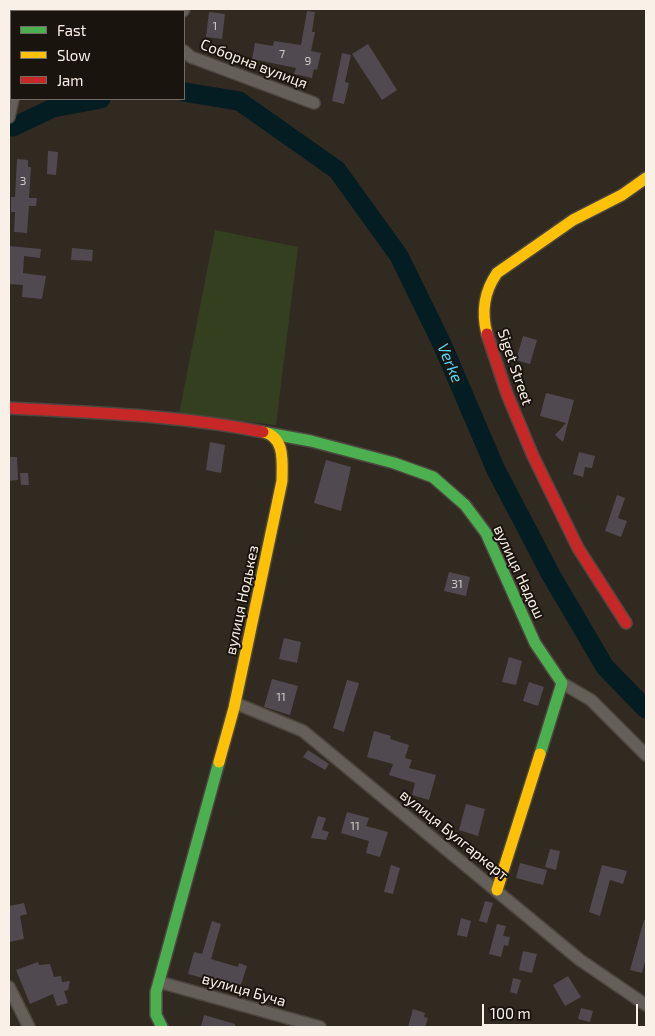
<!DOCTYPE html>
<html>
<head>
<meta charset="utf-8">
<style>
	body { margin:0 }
	#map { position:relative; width:655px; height:1036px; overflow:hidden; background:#312a21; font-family:"Exo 2",sans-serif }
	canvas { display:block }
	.frame { position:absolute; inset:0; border:10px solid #f9f1e7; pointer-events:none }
	.legend { position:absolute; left:10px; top:10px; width:175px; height:90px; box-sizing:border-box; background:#1a140e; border:1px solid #736c65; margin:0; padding:6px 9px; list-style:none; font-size:15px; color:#f9f1e7 }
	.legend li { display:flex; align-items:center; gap:10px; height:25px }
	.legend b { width:25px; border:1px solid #736c65 }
	.scale { position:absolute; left:482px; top:1004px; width:156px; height:22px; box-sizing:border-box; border:2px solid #f9f1e7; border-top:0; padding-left:6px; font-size:15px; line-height:18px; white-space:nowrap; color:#f9f1e7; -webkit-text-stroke:4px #1a140e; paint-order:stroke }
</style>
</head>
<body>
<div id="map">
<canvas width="655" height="1036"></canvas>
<div class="frame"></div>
<ul class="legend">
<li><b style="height:6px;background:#4caf50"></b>Fast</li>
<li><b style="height:6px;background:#ffc107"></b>Slow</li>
<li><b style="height:6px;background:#c62828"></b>Jam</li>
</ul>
<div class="scale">100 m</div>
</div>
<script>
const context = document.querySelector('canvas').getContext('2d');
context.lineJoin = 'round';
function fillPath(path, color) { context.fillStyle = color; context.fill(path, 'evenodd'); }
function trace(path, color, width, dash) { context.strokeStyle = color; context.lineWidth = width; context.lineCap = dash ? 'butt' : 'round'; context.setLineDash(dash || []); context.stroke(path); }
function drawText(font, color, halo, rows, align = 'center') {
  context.font = font + ' "Exo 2",sans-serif'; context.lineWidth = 4; context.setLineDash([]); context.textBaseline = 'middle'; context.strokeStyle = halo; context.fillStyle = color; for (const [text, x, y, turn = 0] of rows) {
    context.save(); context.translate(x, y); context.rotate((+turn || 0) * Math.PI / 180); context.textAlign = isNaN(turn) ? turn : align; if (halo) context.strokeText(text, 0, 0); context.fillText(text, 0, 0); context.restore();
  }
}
fillPath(new Path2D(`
	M215,230L298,247L276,425L179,414Z`), '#333f1f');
trace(new Path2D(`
	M184,92L239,101L337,170L399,256L442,344L496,470L551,575L605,667L646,709
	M13,127L53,108L101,99`), '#041d23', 19);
fillPath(new Path2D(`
	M307,11L315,12L312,32H315L311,51L321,53L317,70L314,69L312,78L294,74L296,68L252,59L255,43L273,46L274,41L301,45Z
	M209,12L225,14L222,39L206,37Z
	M368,44L397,90L382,100L352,54Z
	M342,53L351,55L345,82L349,83L344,104L332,101Z
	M48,151L58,152L56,175L47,174Z
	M17,159L28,160V167H31L29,198H37L36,206H29L27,233L14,232L15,212H11V197H15Z
	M9,246L41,249L40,258L24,256L23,273L46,276L42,299L22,297L23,285L9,284Z
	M72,248L93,250L92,261L71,260Z
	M523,336L537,340L530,364L516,360Z
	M546,393L574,400L563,442L555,435L566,423L540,416Z
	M210,442L225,445L221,473L206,470Z
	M579,452L595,456L592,468L585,467L583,477L573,474Z
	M9,457H17L18,480L9,481Z
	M326,460L351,467L341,511L314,503Z
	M20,473H28L29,485H21Z
	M617,495L625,498L618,518L627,521L621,537L605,531Z
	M449,572L470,577L466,596L444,591Z
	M284,638L301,642L297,663L279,659Z
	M509,657L522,661L516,685L502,682Z
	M272,679L298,686L290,715L264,707Z
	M347,680L359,683L344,732L333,728Z
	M529,682L544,687L538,706L523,701Z
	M374,731L391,736L390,739L409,745L405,758L412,760L409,768L436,775L429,800L412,795L415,783L389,775L393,764L367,757Z
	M308,750L329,764L325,770L303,757Z
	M466,804L485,809L478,836L459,830Z
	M347,812L369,818L366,826L388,832L380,857L366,853L369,841L341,833Z
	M318,816L326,818L322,830L329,832L326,840L311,838Z
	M550,849L560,851L556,870L545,867Z
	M520,863L547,870L543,885L516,878Z
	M391,865L400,868L393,894L384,892Z
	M602,865L627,871L623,884L610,880L600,916L589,912Z
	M485,901L493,903L487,923L479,921Z
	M24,903L27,914L20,916L24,939L9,942V906Z
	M461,918L471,921L467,937L457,935Z
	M644,920H646V958L642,973L630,970Z
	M212,921L221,924L211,959L238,967L239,963L247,966L240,988L188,974L194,952L202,954Z
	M497,924L506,926L503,936L510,937L508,946L504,945L501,957L489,954Z
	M523,951L537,954L532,973L519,970Z
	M38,962L39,965L50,964L54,977L61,976L62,982L70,981L68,990L64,991L68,1003L57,1006L53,994L30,1004L16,970Z
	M568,976L581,997L565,1006L553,985Z
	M513,978L521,980L517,994L510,992Z
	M581,1008L593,1011L590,1022L578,1019Z
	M413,1009L425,1013L424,1017L428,1018L425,1027H408Z
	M204,1015L235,1024V1027H201Z`), '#504950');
const street = new Path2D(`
	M35,11L36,9
	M183,11L184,9
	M184,51L191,57L314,103
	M9,117L13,99
	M562,683L591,700L646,755
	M235,703L303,731L580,960L646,1005
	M159,982L320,1027
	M9,987L29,1027`);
const fast = new Path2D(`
	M267,433L311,441L394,463L433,477L465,505L486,533L535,643L562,683L540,754
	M162,1027L156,1015V992L219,762`);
const slow = new Path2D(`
	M487,334C481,311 484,292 497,273L573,220L622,195L646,178
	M219,762L234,708L282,481C282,463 286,437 263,432
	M497,890L540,754`);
const jam = new Path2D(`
	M487,334L507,394L533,456L578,548L626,623
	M9,408C94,413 179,415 263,432`);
trace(street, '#4d4740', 14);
trace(fast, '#4d4740', 14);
trace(slow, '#4d4740', 14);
trace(jam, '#4d4740', 14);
trace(street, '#645f58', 11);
trace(fast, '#4caf50', 11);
trace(slow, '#ffc107', 11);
trace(jam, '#c62828', 11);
drawText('12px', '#cfc7c1', null, [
	["1",215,26],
	["7",282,54],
	["9",308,61],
	["3",23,181],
	["31",457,584],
	["11",281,697],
	["11",355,826]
]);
drawText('15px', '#f9f1e7', '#1a140e', [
	["Соборна вулиця",254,64,21],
	["Siget Street",515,367,71],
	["вулиця Надош",519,572,65],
	["вулиця Нодькез",242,600,-78],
	["вулиця Булгаркерт",454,835,39],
	["вулиця Буча",244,990,16]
]);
drawText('italic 16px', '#52d5f8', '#1a140e', [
	["Verke",450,363,67]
]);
</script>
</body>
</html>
